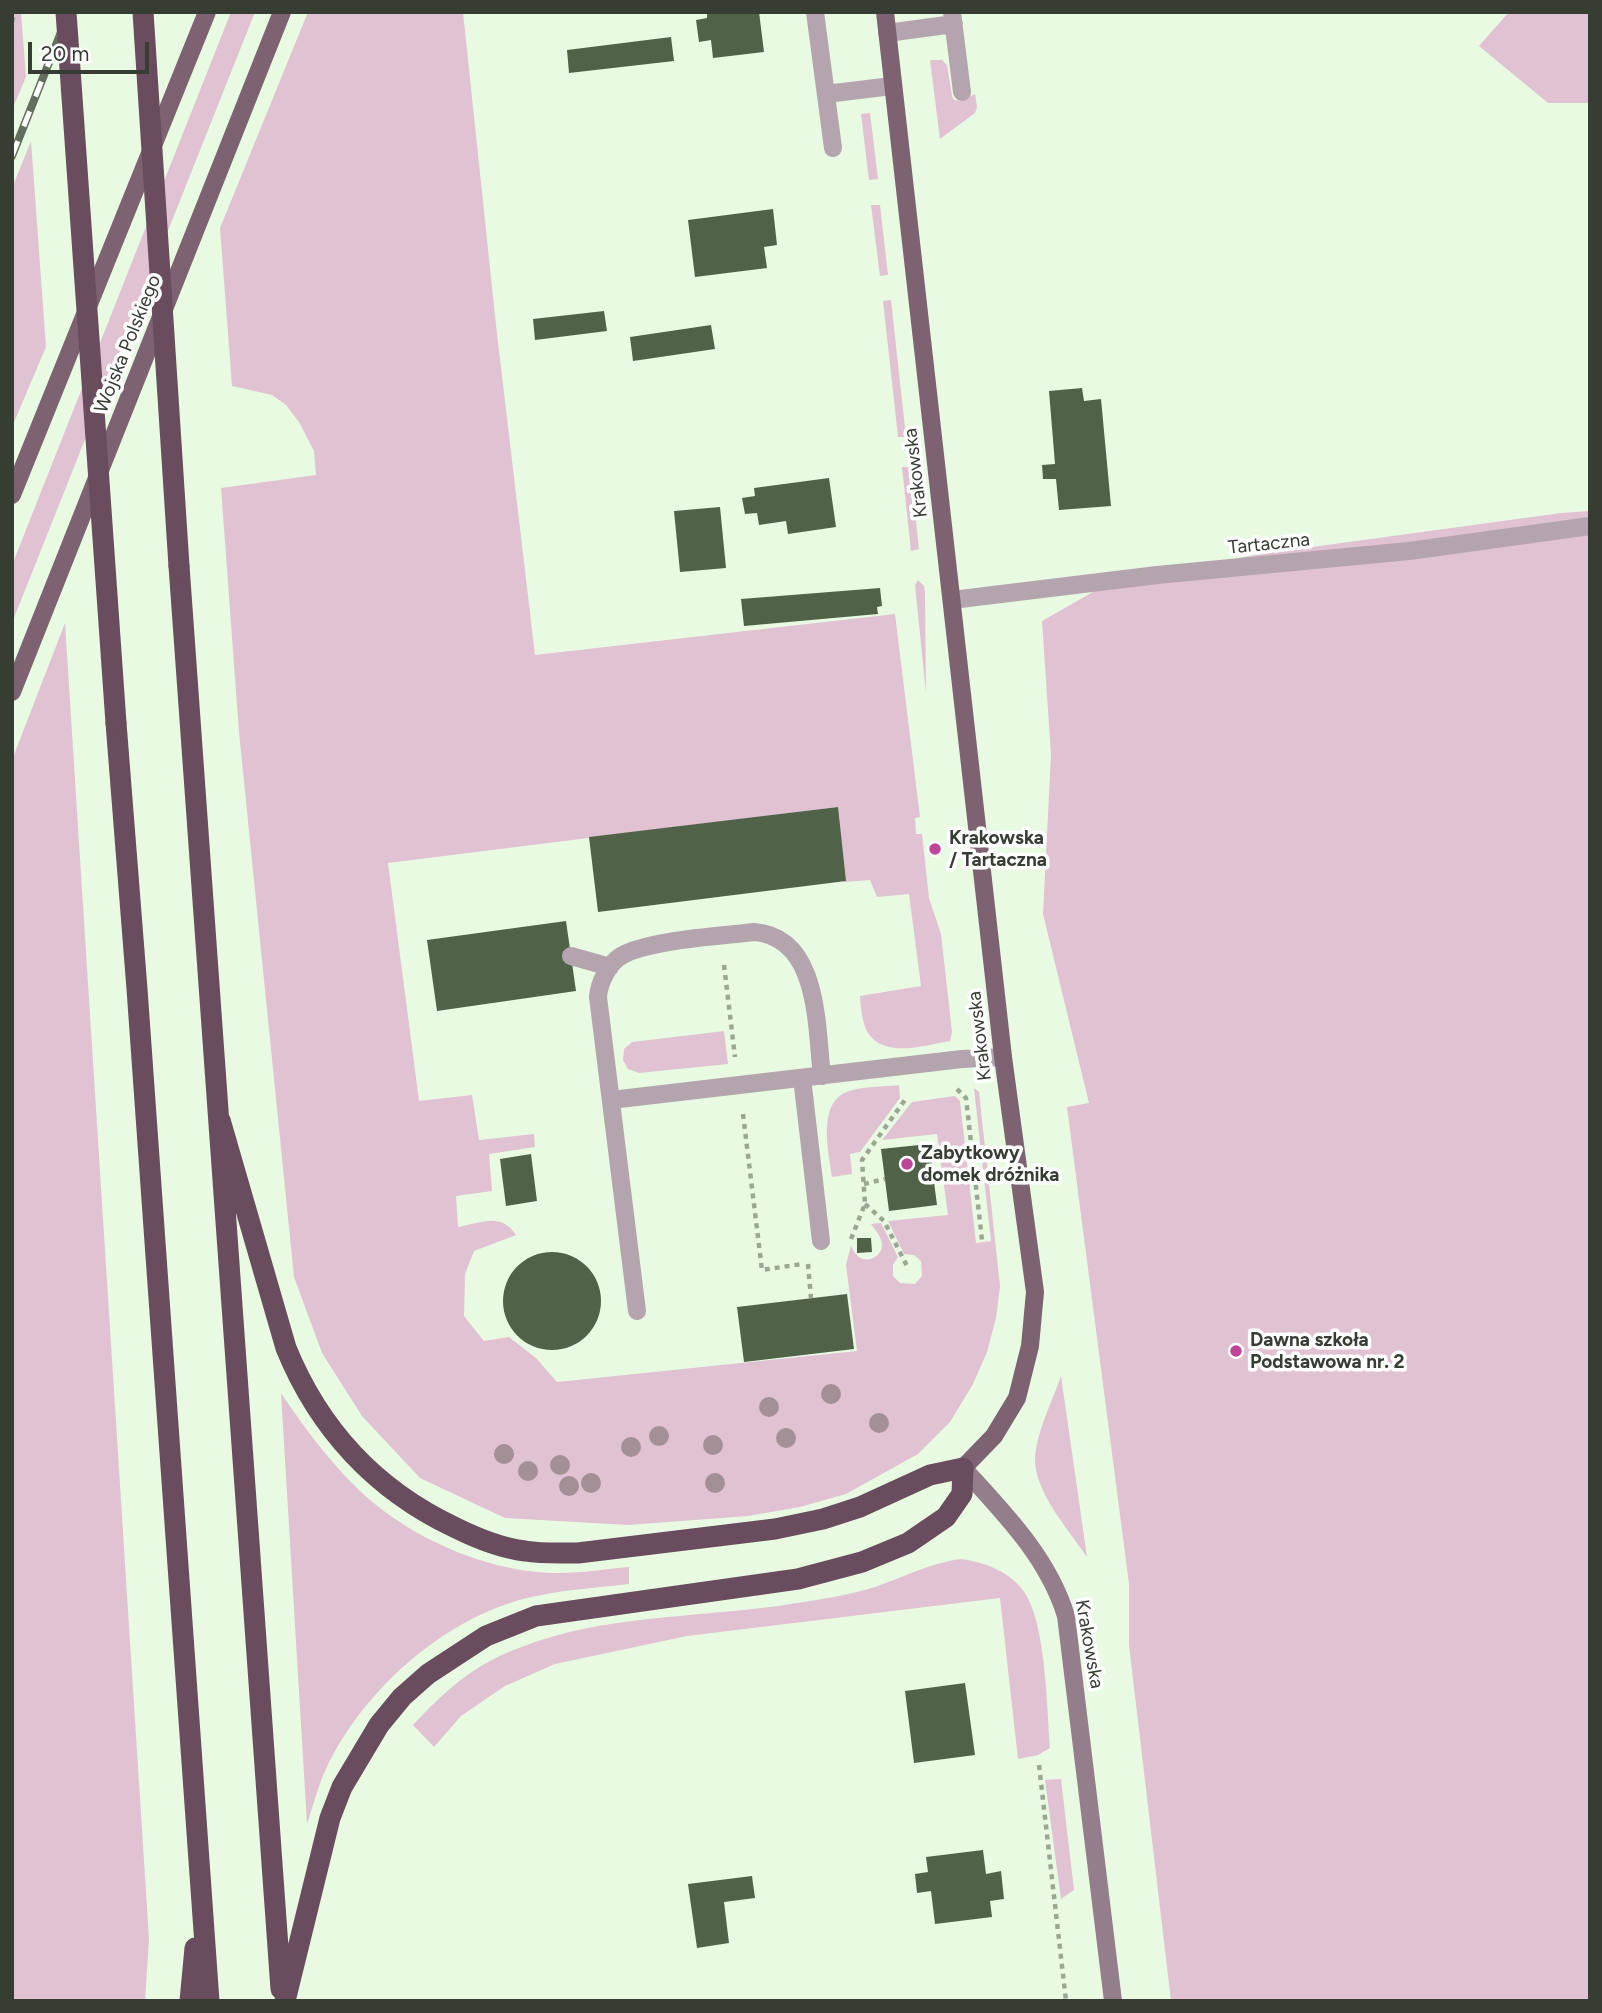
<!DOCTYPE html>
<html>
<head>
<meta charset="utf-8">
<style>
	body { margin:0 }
	#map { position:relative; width:1602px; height:2013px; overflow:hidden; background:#e9fae2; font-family:Figtree,sans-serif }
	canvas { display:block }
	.frame { position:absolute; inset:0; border:14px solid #363d33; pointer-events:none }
	.scale { position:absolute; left:28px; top:42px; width:121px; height:32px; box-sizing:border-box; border:4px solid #363d33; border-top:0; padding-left:9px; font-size:21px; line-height:24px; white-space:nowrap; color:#363d33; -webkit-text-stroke:5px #fff; paint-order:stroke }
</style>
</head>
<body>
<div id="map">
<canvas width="1602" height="2013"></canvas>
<div class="frame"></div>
<div class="scale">20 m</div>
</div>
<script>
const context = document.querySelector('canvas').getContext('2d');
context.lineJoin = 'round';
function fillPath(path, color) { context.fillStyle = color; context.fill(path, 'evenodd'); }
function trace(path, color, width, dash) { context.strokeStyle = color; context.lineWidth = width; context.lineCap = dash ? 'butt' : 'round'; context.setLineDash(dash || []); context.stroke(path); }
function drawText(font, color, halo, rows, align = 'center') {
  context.font = font + ' Figtree,sans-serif'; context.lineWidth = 7; context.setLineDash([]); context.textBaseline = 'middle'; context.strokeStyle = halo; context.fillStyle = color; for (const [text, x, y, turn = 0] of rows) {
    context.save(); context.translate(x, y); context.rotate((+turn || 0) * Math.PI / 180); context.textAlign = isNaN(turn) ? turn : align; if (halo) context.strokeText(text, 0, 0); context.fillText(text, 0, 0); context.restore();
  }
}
fillPath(new Path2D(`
	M12,12H21L26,77L12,110Z
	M231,12H255L12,623V565Z
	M308,12H463L496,325L535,655L895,614L920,817L915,818L916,834H922L929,898L941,934L952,1032L950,1041C925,1045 885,1059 868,1033C862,1023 861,1008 860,996L921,986L909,894L877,897L870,880L844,882L837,807L388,863L419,1101L472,1095L479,1140L534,1134L535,1147L489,1154L492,1191L456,1196L458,1227C482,1223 501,1212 516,1235L474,1251L465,1274L464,1316L484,1341L509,1337L536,1358L557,1382L857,1351L846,1265L851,1245C859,1269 882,1259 882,1245C882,1237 875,1230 871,1224L881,1223L898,1257L893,1265V1276L900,1283L915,1284L922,1276L921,1261L914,1255L904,1254L888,1221L948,1215L937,1134L882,1140L912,1102L955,1096L960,1101L976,1243L991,1241L974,1088L979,1092L1000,1286L996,1318L987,1352L973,1384L950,1422L918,1454L846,1494L800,1507L748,1516L628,1525L505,1518L420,1478L362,1416L322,1353L294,1277L239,732L221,488L316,475L314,451L299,422L286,405L272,395L232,386L220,228Z
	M1509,12H1590V103H1548L1479,46Z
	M930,60H942L947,65L952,96L954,100L962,101L975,94L977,107L975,113L940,139Z
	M870,113L878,179L869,180L861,114Z
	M31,141L46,347L12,427V188Z
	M871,205H880L888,275L880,276Z
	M891,300L906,437H898L883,301Z
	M902,467H910L919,549L911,551Z
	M1590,511V2001H1171L1129,1645V1584L1067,1107L1089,1103L1043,914L1051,755L1042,621L1112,581L1261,554L1561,513Z
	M918,580L924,586L925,593L926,693L915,585Z
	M65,623L149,1939L145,2001H12V760Z
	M724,1031L728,1064L639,1073L628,1069L623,1060L624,1049L632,1042Z
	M899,1085L900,1098L860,1152L850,1154L852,1174L832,1177C829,1152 816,1102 849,1091C864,1086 883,1087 899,1085Z
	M1061,1376L1087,1557C1069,1530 1034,1492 1035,1458C1037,1431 1052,1402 1061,1376Z
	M281,1393C304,1427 328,1460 358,1489C407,1537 490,1574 560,1573C583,1573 606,1569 629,1567V1584C594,1588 558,1590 523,1599C441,1621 362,1692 326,1769C318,1786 313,1806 307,1824Z
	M960,1559C983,1562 1007,1570 1022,1589C1046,1618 1047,1709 1050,1748L1038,1755L1018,1759L1000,1598L687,1636L555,1664L505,1686L461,1716L434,1747L413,1725C435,1701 461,1676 490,1661C584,1612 695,1620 797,1603C822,1599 850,1595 875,1587C904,1577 930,1563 960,1559Z
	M1061,1779L1074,1890L1061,1899L1045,1780Z`), '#e0c2d3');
fillPath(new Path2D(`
	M707,12H759L764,52L713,58L711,40L699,42L696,20L707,18Z
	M671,37L674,61L569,73L567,50Z
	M773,209L777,245L764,247L767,268L695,277L688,220Z
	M604,311L607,331L535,340L533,319Z
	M711,325L715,349L633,361L630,337Z
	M1082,388L1084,401L1101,399L1111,506L1059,510L1056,479H1043L1042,465L1055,464L1049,391Z
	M829,478L836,527L788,534L786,521L759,525L757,513L745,514L742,498L755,496L754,488Z
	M720,507L726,568L680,572L674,511Z
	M880,588L882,606L877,607L878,614L744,626L741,599Z
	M838,807L846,881L598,912L589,837Z
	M566,921L576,991L437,1011L427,940Z
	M929,1144L937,1205L889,1211L881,1149Z
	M531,1154L537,1201L506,1206L500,1159Z
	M857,1238H871L872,1252L857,1253Z
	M503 1301a49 49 0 1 1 98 0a49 49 0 1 1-98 0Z
	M847,1294L854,1349L744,1362L737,1307Z
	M965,1683L975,1755L914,1763L905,1691Z
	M983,1850L986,1874L1001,1871L1004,1899L990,1901L992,1917L935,1924L931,1891L917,1893L915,1874L928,1872L926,1857Z
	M752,1876L755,1898L724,1902L729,1943L697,1948L688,1884Z`), '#506348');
trace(new Path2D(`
	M12,22L15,12
	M724,965L735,1057
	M957,1089L966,1098L982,1240
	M743,1114L762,1270L802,1264
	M864,1184L885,1179
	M865,1204L884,1221L908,1268
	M851,1239L865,1204L862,1160L907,1097
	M808,1264L811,1298
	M1039,1765L1066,2001`), '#9aa795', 4.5, [5, 5]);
trace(new Path2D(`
	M815,12L833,148
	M952,12L962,92
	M887,33L954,24
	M826,94L892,86
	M571,956L610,967
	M802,1078L821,1241
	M611,1100L962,1059L1003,1057
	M637,1311L598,997C599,983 608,964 621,956C647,940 722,936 754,932C820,937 816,1027 822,1076`), '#b4a4ad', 18);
trace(new Path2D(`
	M952,600L1157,575L1409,551L1590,526`), '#b4a4ad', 18);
trace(new Path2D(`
	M963,1468C1004,1513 1048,1557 1066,1616L1113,2001`), '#947e8b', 18);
trace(new Path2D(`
	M885,12L1003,1057L1035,1292L1030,1346L1017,1398L994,1436L963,1468
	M12,495L207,12
	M12,692L282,12`), '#7d6372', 18);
trace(new Path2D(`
	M179,566L281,1989
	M116,723L137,989L209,2001
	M220,1120L286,1348C319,1429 376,1490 454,1527C476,1538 500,1548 525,1551C543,1554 560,1553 578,1553L775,1529L823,1519L860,1507L930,1475L963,1468L962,1494L946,1517L908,1543L862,1562L798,1579L536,1616L486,1636L428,1674L402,1697L379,1725L342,1787L330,1818L285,2001
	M190,2001L195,1948`), '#694c5d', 21);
const rail = new Path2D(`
	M12,156L69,12`);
trace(rail, '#646e60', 8);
trace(rail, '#fff', 5, [16]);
trace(new Path2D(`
	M66,12L116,723
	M143,12L179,566`), '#694c5d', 21);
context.fillStyle = '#a39096';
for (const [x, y] of [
	[831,1394],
	[769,1407],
	[879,1423],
	[659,1436],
	[786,1438],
	[713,1445],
	[631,1447],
	[504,1454],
	[560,1465],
	[528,1471],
	[591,1483],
	[715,1483],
	[569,1486]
]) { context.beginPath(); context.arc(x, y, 10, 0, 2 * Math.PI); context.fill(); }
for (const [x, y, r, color] of [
	[935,849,7,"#bf4598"],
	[907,1164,7,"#bf4598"],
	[1236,1351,7,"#bf4598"]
]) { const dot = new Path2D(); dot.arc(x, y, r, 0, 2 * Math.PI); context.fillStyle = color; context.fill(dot); trace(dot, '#fff', 2.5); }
drawText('19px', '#363d33', '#fff', [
	["Wojska Polskiego",128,344,-68],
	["Krakowska",916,473,-97],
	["Tartaczna",1269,544,-6],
	["Krakowska",980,1036,-97],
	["Krakowska",1089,1644,80]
]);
drawText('bold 19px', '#363d33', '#fff', [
	["Krakowska",949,838],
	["/ Tartaczna",949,860],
	["Zabytkowy",921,1153],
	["domek dróżnika",921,1175],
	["Dawna szkoła",1250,1340],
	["Podstawowa nr. 2",1250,1362]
], 'left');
</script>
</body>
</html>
